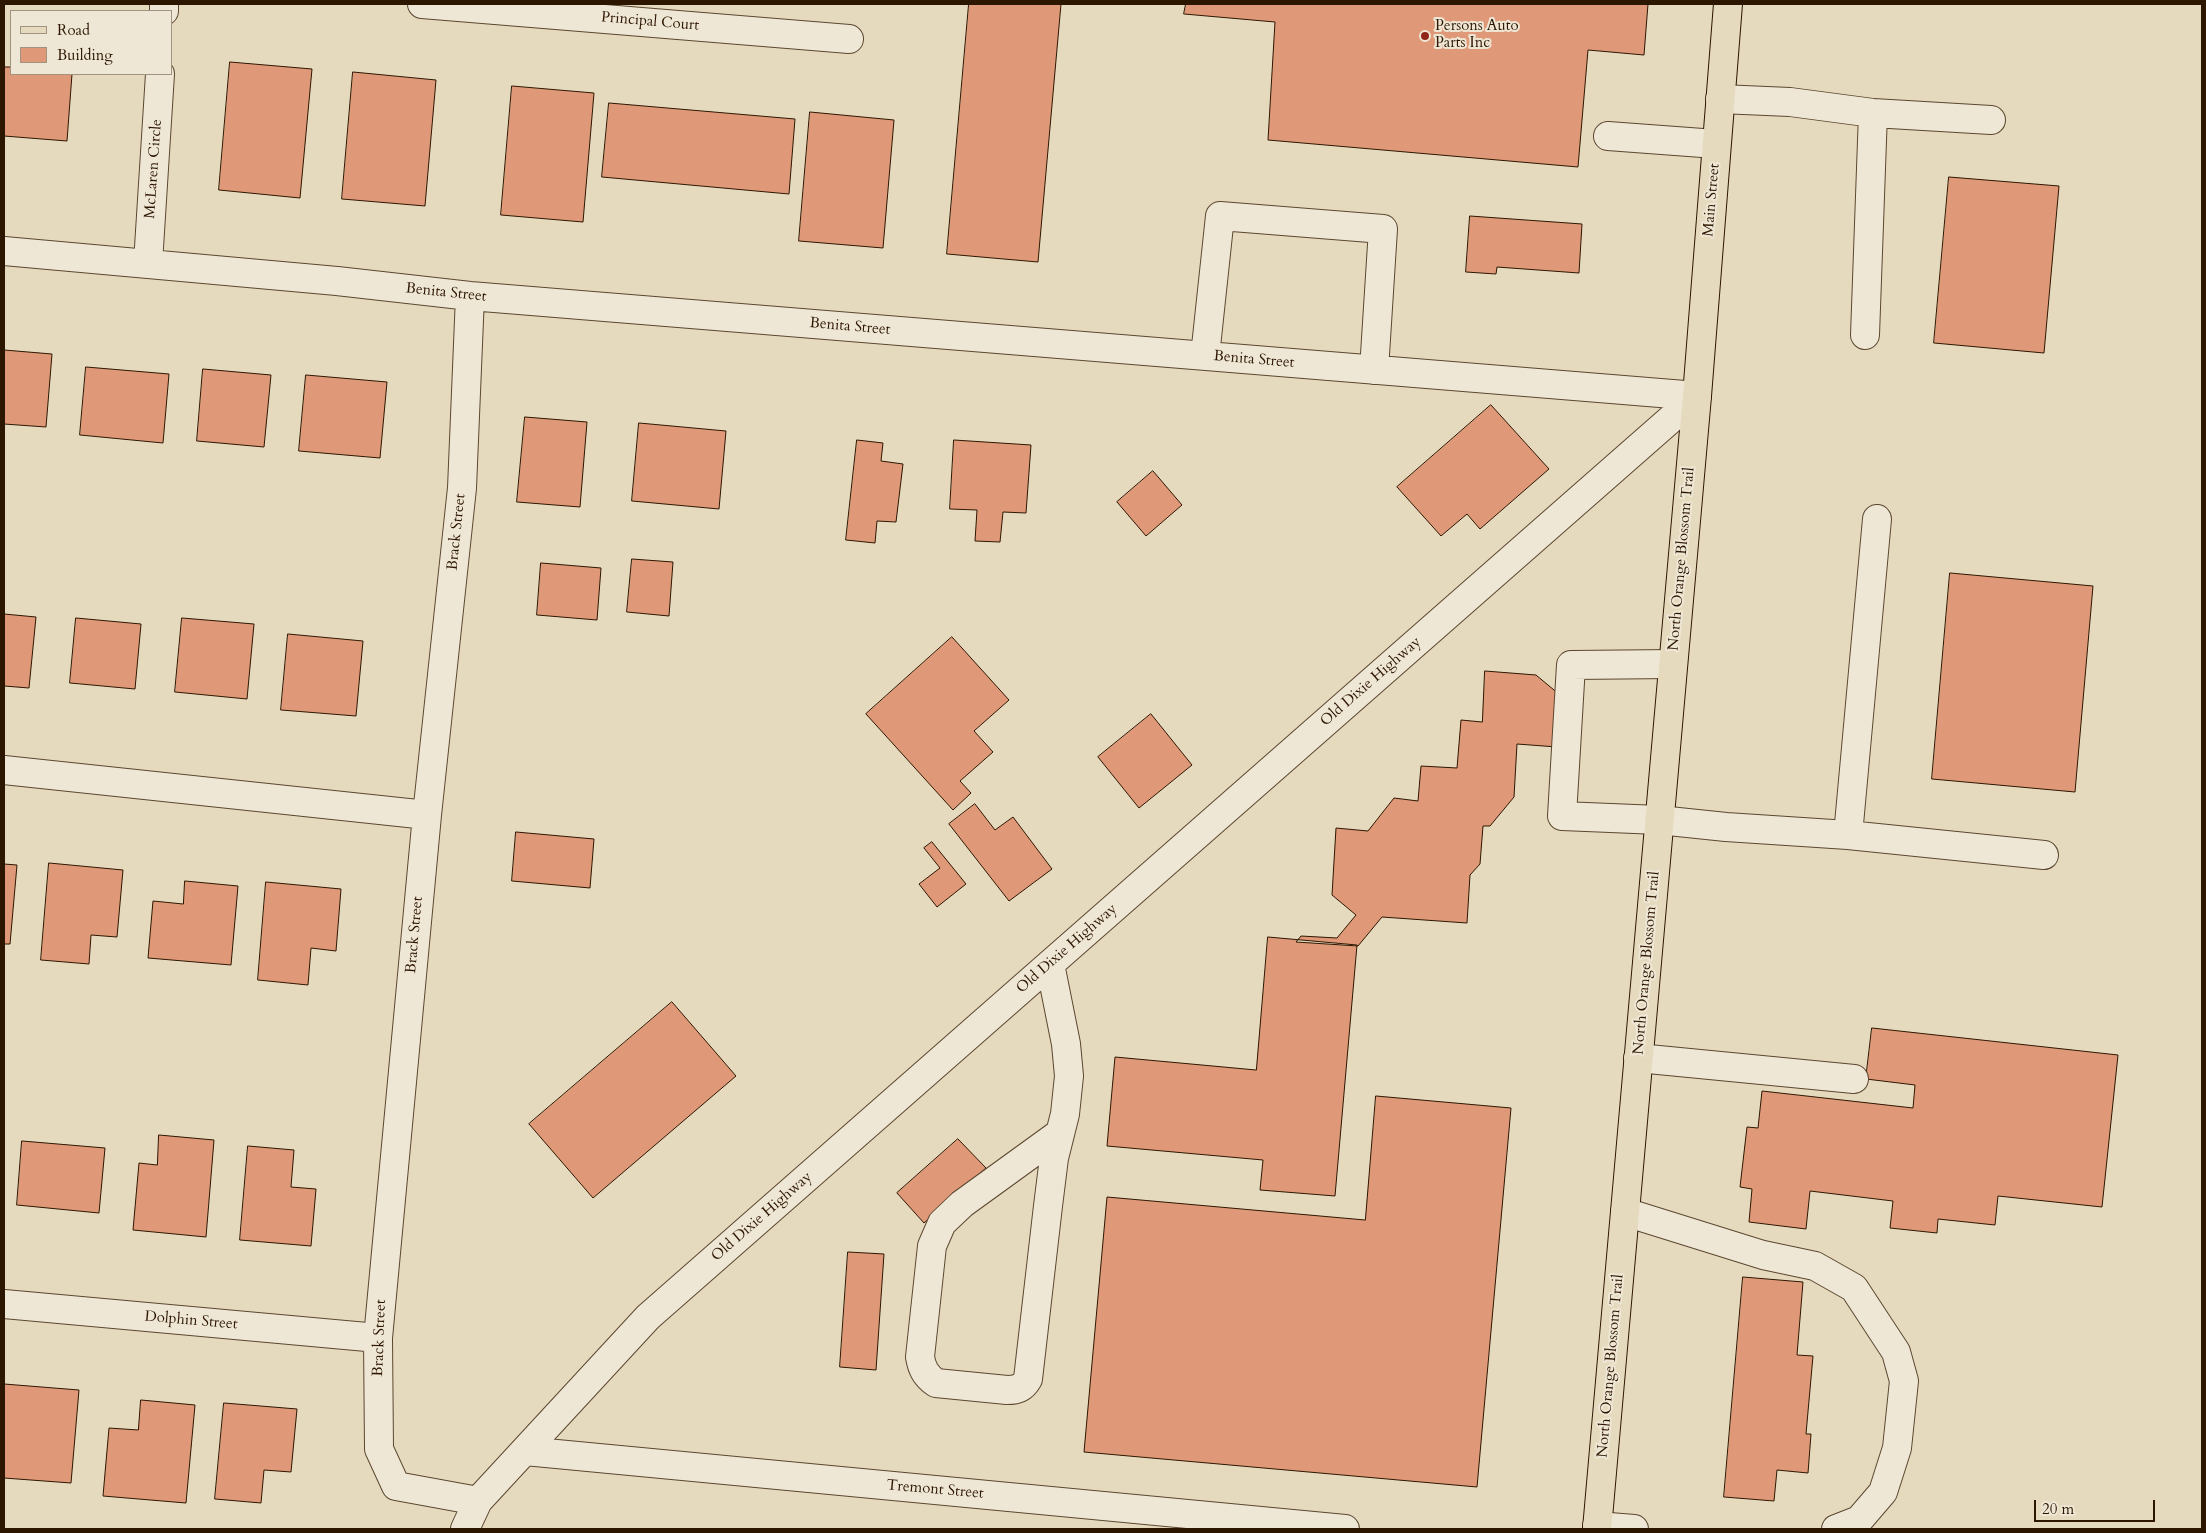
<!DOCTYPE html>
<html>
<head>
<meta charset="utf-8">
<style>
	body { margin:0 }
	#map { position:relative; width:2206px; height:1533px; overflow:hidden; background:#e6dabe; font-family:Cardo,serif }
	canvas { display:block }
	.frame { position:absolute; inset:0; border:5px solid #2d1600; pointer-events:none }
	.legend { position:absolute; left:10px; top:10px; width:162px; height:65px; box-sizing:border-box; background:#efe7d5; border:1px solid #a19380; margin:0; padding:6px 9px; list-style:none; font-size:15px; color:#2d1600 }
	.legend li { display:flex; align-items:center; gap:10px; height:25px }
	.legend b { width:25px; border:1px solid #a19380 }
	.scale { position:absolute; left:2034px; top:1500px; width:121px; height:22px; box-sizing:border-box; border:2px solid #2d1600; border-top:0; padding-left:6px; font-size:15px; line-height:18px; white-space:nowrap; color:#2d1600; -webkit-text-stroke:4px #efe7d5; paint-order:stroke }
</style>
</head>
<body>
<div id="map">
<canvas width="2206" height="1533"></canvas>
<div class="frame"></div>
<ul class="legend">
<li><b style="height:6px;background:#e6dabe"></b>Road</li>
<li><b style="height:14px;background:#df9978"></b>Building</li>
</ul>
<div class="scale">20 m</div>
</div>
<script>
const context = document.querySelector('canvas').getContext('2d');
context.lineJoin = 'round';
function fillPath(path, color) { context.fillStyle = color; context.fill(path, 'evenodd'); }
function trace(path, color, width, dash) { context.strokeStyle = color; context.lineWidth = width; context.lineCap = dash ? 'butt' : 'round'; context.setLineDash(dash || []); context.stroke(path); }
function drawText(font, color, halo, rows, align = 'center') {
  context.font = font + ' Cardo,serif'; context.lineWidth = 4; context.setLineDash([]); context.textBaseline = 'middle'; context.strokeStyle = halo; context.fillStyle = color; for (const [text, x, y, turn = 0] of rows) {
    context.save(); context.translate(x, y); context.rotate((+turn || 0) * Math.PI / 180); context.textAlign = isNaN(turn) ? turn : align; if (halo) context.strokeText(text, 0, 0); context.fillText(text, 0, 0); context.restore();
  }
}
const building = new Path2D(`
	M969,4H1061L1038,262L947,254Z
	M1186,4H1648L1644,55L1588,50L1578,167L1268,140L1275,22L1184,14Z
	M230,62L312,69L300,198L219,190Z
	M4,67H11V74H72L67,141L4,136Z
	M353,72L436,80L425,206L342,199Z
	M512,86L594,93L583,222L501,215Z
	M609,103L795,119L789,194L602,177Z
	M810,112L894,120L883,248L799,241Z
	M1949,177L2059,186L2044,353L1934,343Z
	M1470,216L1582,224L1579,273L1497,267L1496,274L1466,272Z
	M4,350L52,354L46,427L4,424Z
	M86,367L169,374L163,443L80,435Z
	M203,369L271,375L264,447L197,441Z
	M306,375L387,382L380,458L299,451Z
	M1491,405L1549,469L1480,529L1467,514L1441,536L1397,487Z
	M525,417L587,422L580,507L517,502Z
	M639,423L726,431L719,509L632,501Z
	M857,440L883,443L881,461L903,464L896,522L877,521L875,543L846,540Z
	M954,440L1031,445L1026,513L1003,512L1000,542L975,541L977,510L950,509Z
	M1153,471L1182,505L1146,536L1117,502Z
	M632,559L673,562L669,616L627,612Z
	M541,563L601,568L597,620L537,615Z
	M1950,573L2093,586L2075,792L1932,779Z
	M4,614L36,617L29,688L4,686Z
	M76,618L141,624L135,689L70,683Z
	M182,618L254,624L247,699L175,692Z
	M288,634L363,641L356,716L281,710Z
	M952,637L1009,700L974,731L993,752L960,781L971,793L953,810L866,714Z
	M1485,671L1536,675L1560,695L1557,747L1517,744L1514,797L1490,826H1483L1480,864L1470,875L1467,923L1382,917L1358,946L1296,942L1301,936L1337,938L1356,915L1332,895L1336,828L1368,831L1394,798L1418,801L1421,766L1457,768L1461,720L1482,722Z
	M1151,714L1192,765L1139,808L1098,757Z
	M975,804L995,830L1013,817L1052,869L1009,901L949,824Z
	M516,832L594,839L590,888L512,881Z
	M932,842L966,884L937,907L919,884L940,868L924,848Z
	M49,863L123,870L117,937L91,935L89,964L41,960Z
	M4,864L17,865L10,944H4Z
	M185,881L238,886L231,965L148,958L153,901L183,904Z
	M266,882L341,889L336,951L311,948L308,985L258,980Z
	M1268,937L1357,945L1335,1196L1260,1190L1263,1160L1107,1146L1115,1057L1256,1070Z
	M672,1002L736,1076L593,1198L529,1124Z
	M1872,1028L2118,1055L2102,1207L1998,1196L1995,1225L1938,1219L1937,1233L1890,1228L1893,1201L1810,1191L1806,1229L1749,1222L1752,1189L1740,1187L1747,1127L1758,1128L1762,1091L1913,1108L1915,1085L1866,1079Z
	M1376,1096L1511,1108L1477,1487L1084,1452L1107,1197L1365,1220Z
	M159,1135L214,1140L206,1237L133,1230L139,1163L157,1165Z
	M958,1139L986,1168L924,1223L897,1193Z
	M22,1141L105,1148L99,1213L17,1205Z
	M248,1146L294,1150L291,1187L316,1189L311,1246L240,1240Z
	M848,1252L884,1254L876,1370L840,1367Z
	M1743,1277L1803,1282L1797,1355L1813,1356L1806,1434H1811L1808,1473L1777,1470L1774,1501L1724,1497Z
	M4,1384L79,1390L71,1483L4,1478Z
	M141,1400L195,1405L186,1503L103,1496L109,1428L138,1430Z
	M224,1403L297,1409L291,1472L264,1470L261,1503L215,1499Z`);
fillPath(building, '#df9978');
trace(building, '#2d1600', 1);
const minor = new Path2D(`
	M422,4L849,39
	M164,11V4
	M1720,99L1790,102L1873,113L1991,120
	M1608,136L1716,144
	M4,251L337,281L470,296L1697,396
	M148,263L160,74
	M470,296L462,488L427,815L378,1338L379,1449L396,1486L478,1501
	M1865,335L1873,113
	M1205,356L1220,216L1383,229L1374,370
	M1673,664L1571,665L1562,816L1659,820L1726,827L1848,835L1877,519
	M4,770L427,815
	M1848,835L2044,855
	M1050,964L1066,1044L1069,1076L1065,1114L1054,1158L1048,1206L1028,1379C1023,1388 1017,1390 1007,1390L936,1383C926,1376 922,1369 920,1357L932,1246L942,1223L962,1204L1060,1133
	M1638,1058L1854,1079
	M1625,1212L1763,1255L1815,1266L1854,1288L1896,1352L1904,1381L1897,1448L1883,1492L1859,1520L1836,1529
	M4,1304L378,1338
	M525,1451L1345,1529
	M1597,1526L1634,1529
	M465,1529L478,1501L648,1317L1697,396`);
const major = new Path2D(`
	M1597,1529L1697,396L1728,4`);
trace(minor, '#5b4730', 30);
trace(major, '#2d1600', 30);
trace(minor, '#efe7d5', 28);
trace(major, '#e6dabe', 28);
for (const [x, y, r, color] of [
	[1425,36,5,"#8f2418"]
]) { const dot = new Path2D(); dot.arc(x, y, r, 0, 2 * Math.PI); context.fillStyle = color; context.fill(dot); trace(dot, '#efe7d5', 2); }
drawText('15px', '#2d1600', '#efe7d5', [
	["Principal Court",650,22,5],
	["McLaren Circle",154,169,-86],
	["Main Street",1712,200,-85],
	["Benita Street",446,293,6],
	["Benita Street",850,327,5],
	["Benita Street",1254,360,5],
	["Brack Street",457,532,-84],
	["North Orange Blossom Trail",1682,559,-85],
	["Old Dixie Highway",1371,682,-41],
	["Brack Street",415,935,-85],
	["Old Dixie Highway",1067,949,-41],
	["North Orange Blossom Trail",1647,963,-85],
	["Old Dixie Highway",762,1217,-41],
	["Dolphin Street",191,1321,5],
	["Brack Street",380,1338,-88],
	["North Orange Blossom Trail",1611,1366,-85],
	["Tremont Street",935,1490,5]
]);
drawText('15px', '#2d1600', '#efe7d5', [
	["Persons Auto",1435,27],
	["Parts Inc",1435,44]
], 'left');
</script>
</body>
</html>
